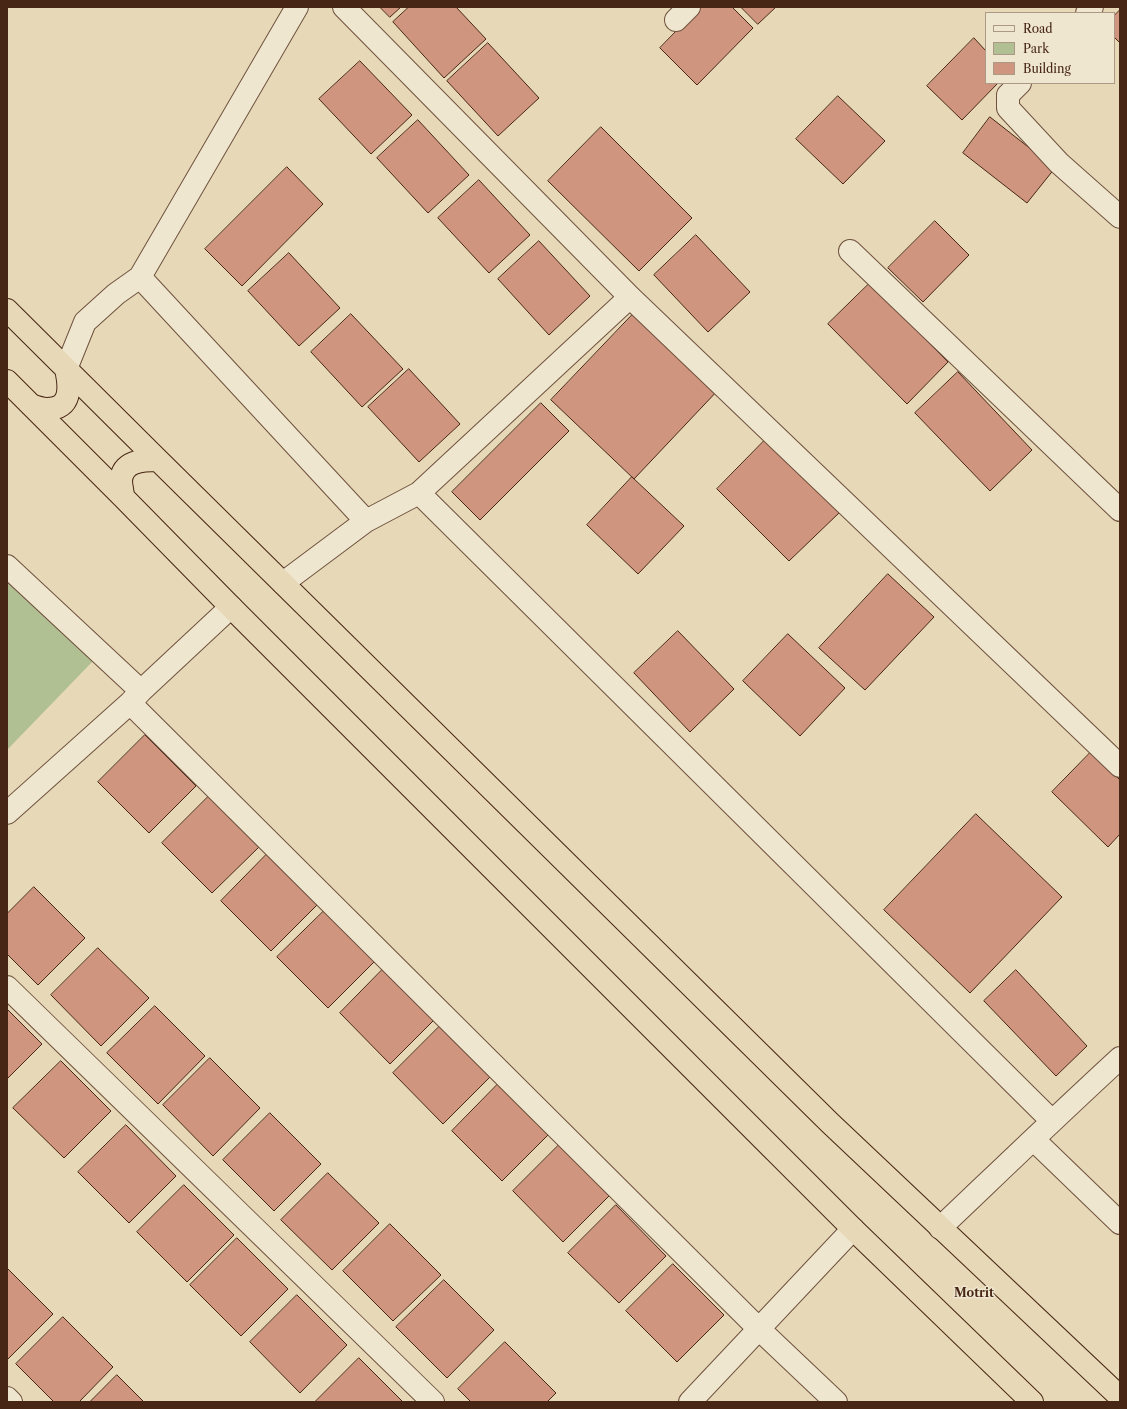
<!DOCTYPE html>
<html>
<head>
<meta charset="utf-8">
<style>
	body { margin:0 }
	#map { position:relative; width:1127px; height:1409px; overflow:hidden; background:#e7d8b7; font-family:"Libre Caslon Text",serif }
	canvas { display:block }
	.frame { position:absolute; inset:0; border:8px solid #472615; pointer-events:none }
	.legend { position:absolute; left:985px; top:12px; width:130px; height:72px; box-sizing:border-box; background:#efe6d0; border:1px solid #ac9985; margin:0; padding:5px 7px; list-style:none; font-size:12px; color:#472615 }
	.legend li { display:flex; align-items:center; gap:8px; height:20px }
	.legend b { width:20px; border:1px solid #ac9985 }
</style>
</head>
<body>
<div id="map">
<canvas width="1127" height="1409"></canvas>
<div class="frame"></div>
<ul class="legend">
<li><b style="height:5px;background:#efe6d0"></b>Road</li>
<li><b style="height:11px;background:#b1c092"></b>Park</li>
<li><b style="height:11px;background:#d0957e"></b>Building</li>
</ul>
</div>
<script>
const context = document.querySelector('canvas').getContext('2d');
context.lineJoin = 'round';
function fillPath(path, color) { context.fillStyle = color; context.fill(path, 'evenodd'); }
function trace(path, color, width, dash) { context.strokeStyle = color; context.lineWidth = width; context.lineCap = dash ? 'butt' : 'round'; context.setLineDash(dash || []); context.stroke(path); }
function drawText(font, color, halo, rows, align = 'center') {
  context.font = font + ' "Libre Caslon Text",serif'; context.lineWidth = 3; context.setLineDash([]); context.textBaseline = 'middle'; context.strokeStyle = halo; context.fillStyle = color; for (const [text, x, y, turn = 0] of rows) {
    context.save(); context.translate(x, y); context.rotate((+turn || 0) * Math.PI / 180); context.textAlign = isNaN(turn) ? turn : align; if (halo) context.strokeText(text, 0, 0); context.fillText(text, 0, 0); context.restore();
  }
}
fillPath(new Path2D(`
	M7,578L93,661L7,750Z`), '#b1c092');
const building = new Path2D(`
	M380,7H401L390,17Z
	M409,7H456L486,39L444,78L393,22Z
	M700,7H732L753,28L697,85L660,48Z
	M741,7H776L758,24Z
	M1120,10V43L1114,37V16Z
	M974,38L986,51V83H998L962,120L927,86Z
	M488,43L539,98L498,136L447,81Z
	M360,61L412,115L371,154L319,99Z
	M838,96L885,141L843,184L796,139Z
	M990,117L1055,168L1027,203L963,153Z
	M418,120L469,175L428,213L377,158Z
	M601,127L692,218L639,271L548,181Z
	M287,167L323,204L242,286L205,249Z
	M479,180L530,235L489,273L438,218Z
	M935,221L969,255L923,302L888,268Z
	M696,235L750,292L708,332L654,275Z
	M539,241L590,296L549,335L498,279Z
	M289,253L340,308L299,346L248,291Z
	M870,283L948,362L907,404L828,324Z
	M637,310L720,388L634,479L551,400Z
	M351,314L403,369L362,407L311,352Z
	M409,369L460,424L419,462L368,407Z
	M958,372L1032,450L990,491L915,413Z
	M541,403L569,431L480,520L452,492Z
	M767,438L840,512L789,561L717,489Z
	M632,477L684,526L638,574L587,525Z
	M888,574L934,617L865,690L819,648Z
	M678,631L734,689L690,732L634,673Z
	M788,634L845,688L800,736L743,681Z
	M145,735L196,786L149,833L98,782Z
	M1091,752L1120,780V834L1108,847L1052,792Z
	M209,796L259,847L212,893L162,843Z
	M976,814L1062,897L970,993L884,910Z
	M268,853L318,904L271,951L221,901Z
	M34,887L85,938L38,985L7,954V914Z
	M325,910L375,961L328,1008L277,957Z
	M98,948L149,998L101,1046L51,995Z
	M386,966L437,1017L390,1064L340,1013Z
	M1016,970L1087,1046L1056,1076L984,1001Z
	M155,1006L205,1056L158,1104L107,1053Z
	M7,1009L42,1044L7,1079Z
	M440,1026L490,1077L443,1124L393,1073Z
	M210,1058L260,1108L213,1156L163,1105Z
	M61,1061L111,1111L64,1158L13,1108Z
	M499,1083L549,1134L502,1181L452,1131Z
	M270,1113L321,1164L274,1211L223,1160Z
	M126,1125L176,1176L129,1223L78,1172Z
	M560,1144L610,1195L563,1242L513,1191Z
	M328,1173L379,1223L332,1270L281,1220Z
	M184,1185L234,1235L187,1282L137,1232Z
	M616,1205L666,1256L619,1303L568,1253Z
	M390,1224L441,1275L393,1321L343,1271Z
	M237,1238L288,1289L241,1336L190,1285Z
	M673,1264L724,1315L677,1362L626,1311Z
	M7,1268L53,1314L7,1360Z
	M444,1280L494,1330L447,1378L396,1327Z
	M297,1295L347,1345L300,1393L250,1342Z
	M63,1317L113,1367L79,1402H54L16,1364Z
	M505,1342L556,1393L547,1402H471L458,1389Z
	M359,1358L403,1402H315Z
	M117,1375L144,1402H90Z`);
fillPath(building, '#d0957e');
trace(building, '#472615', 1);
const street = new Path2D(`
	M344,7L630,297L1120,766
	M1087,13L1092,7
	M676,20L689,7
	M1020,83L1008,95V108L1059,163L1120,217
	M850,251L1120,510
	M140,277L366,521
	M66,369L85,322L116,294L140,277L297,7
	M419,493L1052,1121
	M7,566L141,691
	M283,583L366,521L419,493L630,297
	M130,703L759,1329L836,1402
	M7,813L130,703L141,691L231,607
	M7,987L433,1402
	M1034,1140L1120,1223
	M940,1228C1000,1171 1059,1114 1120,1058
	M7,1398L11,1402
	M690,1402L853,1229`);
const highway = new Path2D(`
	M7,310L158,460L830,1123L1120,1397
	M7,381L123,497L231,607L853,1229L1032,1402
	M31,405C36,407 42,409 47,409C72,409 70,387 66,369
	M123,497C123,492 121,486 121,481C122,461 142,460 158,460`);
trace(street, '#6f523e', 24);
trace(highway, '#472615', 24);
trace(street, '#efe6d0', 22);
trace(highway, '#e7d8b7', 22);
drawText('bold 12px', '#472615', '#efe6d0', [
	["Motrit",974,1294]
]);
</script>
</body>
</html>
